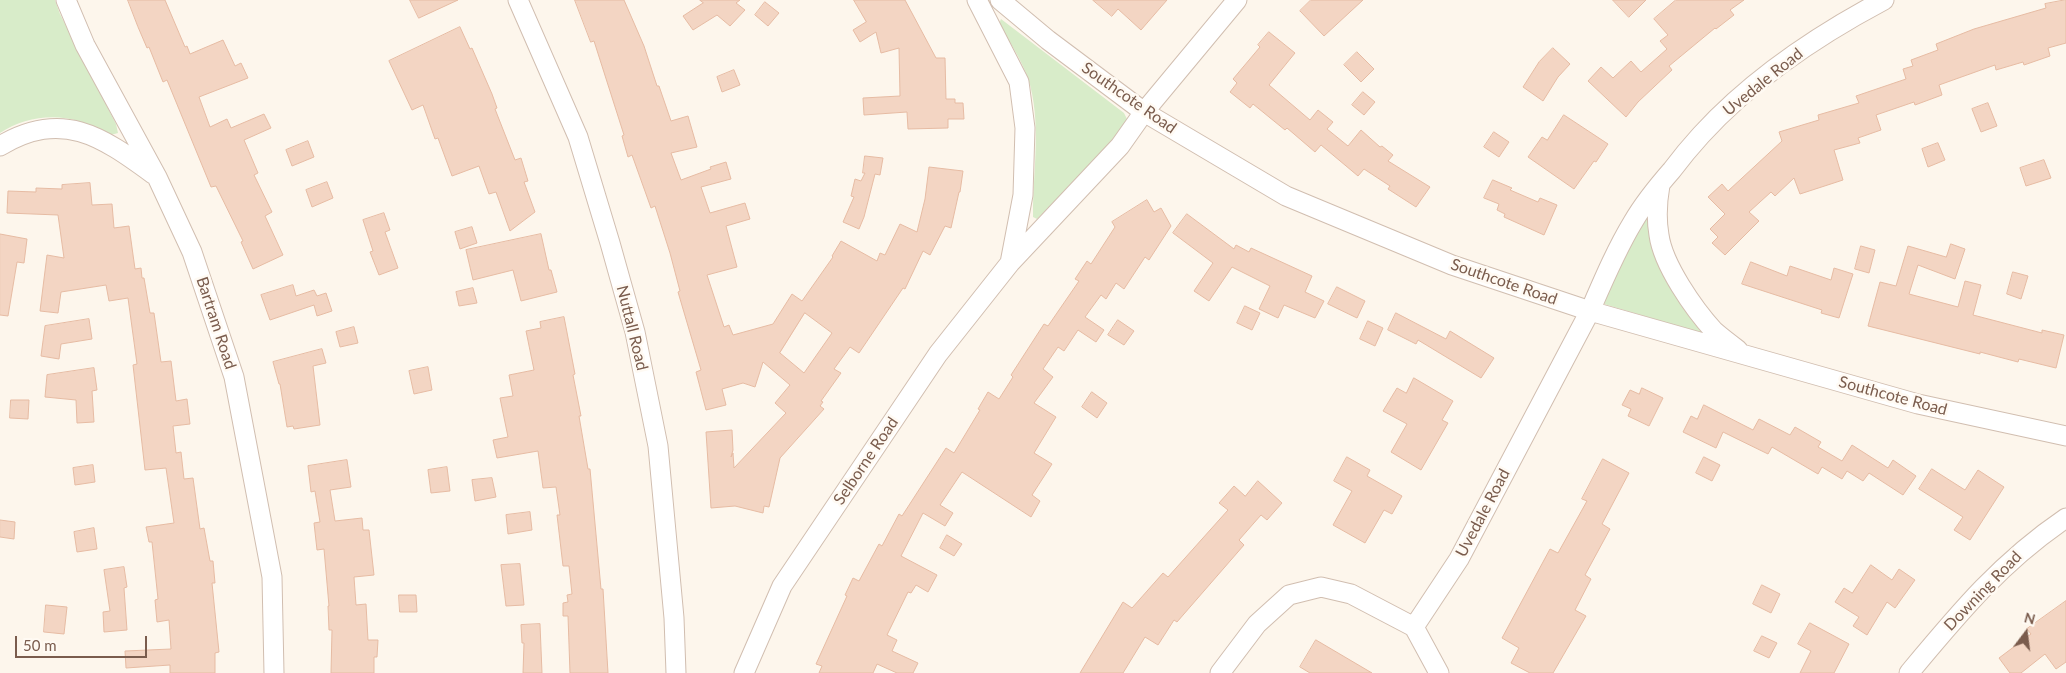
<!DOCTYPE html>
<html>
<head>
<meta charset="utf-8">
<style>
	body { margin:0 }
	#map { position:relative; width:2066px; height:673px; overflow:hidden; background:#fdf6ec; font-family:Lato,sans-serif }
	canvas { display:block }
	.north { position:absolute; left:2001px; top:608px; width:50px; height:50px; -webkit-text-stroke:4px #fffaf3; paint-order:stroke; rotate:15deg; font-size:14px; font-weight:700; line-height:20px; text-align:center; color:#7a5c4d }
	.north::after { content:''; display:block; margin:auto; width:18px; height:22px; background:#7a5c4d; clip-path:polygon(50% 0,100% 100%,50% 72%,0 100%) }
	.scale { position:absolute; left:15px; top:636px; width:132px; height:22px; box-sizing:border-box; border:2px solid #7a5c4d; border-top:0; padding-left:6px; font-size:15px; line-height:18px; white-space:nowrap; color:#7a5c4d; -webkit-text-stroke:4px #fffaf3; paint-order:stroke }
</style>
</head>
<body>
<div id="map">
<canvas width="2066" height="673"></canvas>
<div class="north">N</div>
<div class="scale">50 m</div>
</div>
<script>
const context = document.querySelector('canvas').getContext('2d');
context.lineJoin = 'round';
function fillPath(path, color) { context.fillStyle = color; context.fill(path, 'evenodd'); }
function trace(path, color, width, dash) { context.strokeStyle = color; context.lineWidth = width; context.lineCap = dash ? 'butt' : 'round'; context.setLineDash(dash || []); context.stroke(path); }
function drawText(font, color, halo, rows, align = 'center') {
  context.font = font + ' Lato,sans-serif'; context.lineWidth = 5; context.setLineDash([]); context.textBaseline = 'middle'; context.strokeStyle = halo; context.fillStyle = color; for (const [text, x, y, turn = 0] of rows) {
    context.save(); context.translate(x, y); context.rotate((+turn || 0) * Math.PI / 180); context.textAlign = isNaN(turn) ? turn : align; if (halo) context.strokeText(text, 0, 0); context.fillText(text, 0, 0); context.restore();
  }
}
fillPath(new Path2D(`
	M0,0H55L60,14L116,124L118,133C108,138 89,125 78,121C53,113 22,118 0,133Z
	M1001,19L1124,113L1127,119L1122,132L1037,219L1033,217V215C1033,170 1042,122 1028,78C1021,59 1009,41 999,24Z
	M1648,214L1701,330V333L1604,304L1623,258Z`), '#d8ecc9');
const building = new Path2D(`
	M128,0H165L185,47L187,46L190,54L223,40L235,66L241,63L248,78L199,97L210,127L227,119L231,128L264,114L271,128L244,140L258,173L254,175L272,212L265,216L283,255L253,269L241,242L243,241L216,186L211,187L167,80L163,82L149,47L147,48L138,27Z
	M410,0H458L419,18Z
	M575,0H624L644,46L657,86H659L671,121L688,116L697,147L671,153L681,180L711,169L710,167L726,162L731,179L701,187L710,213L745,203L750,219L726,226L737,267L707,275L724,327L729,325L733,335L773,324L792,294L802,301L833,257L832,256L841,241L877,261L880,253L885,255L900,224L917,232L925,199L929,167L963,171L960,192H959L951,228L945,226L930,255L923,251L905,289L903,288L859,353L850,347L834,369L841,373L821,401L823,402L820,406L824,409L780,458L769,507L764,506L763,513L735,506L711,508L706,432L732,430L733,450L731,457L733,453L734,468L786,413L775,403L790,385L763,362L755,387L743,383L722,389L726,405L706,410L696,372L701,370L678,292L680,291L670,253L655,206L651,208L632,155L628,157L622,136L624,135L594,41L591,42ZM805,313L832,333L804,373L780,353Z
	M700,0H740L736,3L745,10L730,26L717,15L693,30L683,16L703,3Z
	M854,0H905L936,58H945L946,99H955V103H963L964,119H948V128L908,129L907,112L864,115L863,98L900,96L899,48L881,53L876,32L860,42L853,30L866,22Z
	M1093,0H1167L1141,30L1118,9L1112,16Z
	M1311,0H1363L1324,36L1300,11Z
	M1613,0H1646L1629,17Z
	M1676,0H1744L1730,10L1734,15L1716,29L1715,28L1669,66L1672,70L1638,102L1626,117L1588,81L1601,67L1613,78L1631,61L1641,72L1667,49L1660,41L1668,35L1654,19Z
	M2066,0V43L2048,48L2050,56L2024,65L2023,62L1996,70L1995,65L1939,85L1942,95L1915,105L1914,102L1876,115L1881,130L1858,138L1860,143L1834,150L1843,180L1800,194L1794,178L1775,196L1771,192L1749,212L1759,221L1725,255L1712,243L1718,237L1710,229L1725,214L1708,197L1722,184L1728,191L1782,141L1779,132L1819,120L1818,115L1859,103L1856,96L1906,79L1903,69L1913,66L1911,60L1938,50L1936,44L1974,29L2046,8L2045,4Z
	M765,2L779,13L768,26L755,15Z
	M460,27L470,49L472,48L492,94L497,108L495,109L515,160L521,158L528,181L524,182L535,212L510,231L496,192L489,194L479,166L452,176L438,138L435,139L423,105L412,110L389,61Z
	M1269,32L1295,53L1269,85L1310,120L1318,110L1333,122L1327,129L1348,146L1361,130L1380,147L1382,146L1393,155L1388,161L1430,187L1416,207L1388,189L1390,186L1364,169L1358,176L1321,145L1315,152L1287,128L1285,130L1253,104L1250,108L1230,92L1237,83L1233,79L1260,47L1258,45Z
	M1553,48L1570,64L1558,77L1543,101L1523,87L1539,62Z
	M1357,52L1374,69L1361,82L1344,65Z
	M734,70L740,85L722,92L717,77Z
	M1363,92L1375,102L1364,115L1352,105Z
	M1988,103L1997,126L1981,132L1972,109Z
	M1564,115L1608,144L1596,162L1594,161L1574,189L1528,157L1542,137L1547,140Z
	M1494,132L1509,142L1499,157L1484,147Z
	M308,141L314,157L292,166L286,150Z
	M1938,143L1945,160L1928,167L1922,149Z
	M865,156L883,158L880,175L875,174L864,217L859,229L843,222L854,197L851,196L855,179L861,181L865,173H863Z
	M2044,160L2051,178L2026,186L2020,168Z
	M1493,180L1512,188L1510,190L1538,202L1540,198L1557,205L1544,235L1504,217L1505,214L1497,210L1499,204L1484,198Z
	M327,182L333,198L312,207L306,190Z
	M90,183L92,205L112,204L114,228L129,226L135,269L141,268L142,278H144L150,313H154L161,362L171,361L176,401L187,399L190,424L173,426L176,453L181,452L184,479L193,478L200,529L204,528L210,561H213L215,583H212L219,652L215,653V673H170V665L126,668L125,651L171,649L169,620L157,622L155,600L158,599L152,542H149L146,527L174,523L166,468L145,470L133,365L137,364L128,298L109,301L106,285L61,292L58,313L40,311L47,255L64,258L58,215L7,213L8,191L36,192V188L62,189V185Z
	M1147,200L1154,212L1161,208L1171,226L1149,260L1145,257L1124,289L1116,283L1106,299L1101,295L1085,317L1104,330L1096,342L1078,330L1064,351L1058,347L1043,369L1053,377L1034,403L1056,417L1034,453L1052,464L1032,495L1040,501L1031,517L962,472L940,505L953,513L945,526L923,513L901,556L937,575L928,592L916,585L911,593L908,592L887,635L897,640L892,651L918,663L913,673H897L877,664L873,673H819L822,666L816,664L847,596L845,595L853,578L859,581L879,544L882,546L899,514L902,516L946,448L954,453L980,410L978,409L988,392L999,399L1013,377L1011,375L1044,324L1048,326L1079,281L1075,279L1087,261L1091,264L1115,227L1112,222Z
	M384,213L390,230L385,232L398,268L379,275L370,252L373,251L363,220Z
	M1187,214L1234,249L1236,245L1249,252L1251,248L1312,276L1305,292L1324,301L1315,318L1284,305L1278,318L1259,309L1270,286L1232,267L1209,301L1194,291L1213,263L1173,233Z
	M472,227L477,243L460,249L455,232Z
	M0,234L27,239L24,263L17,262L8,316L0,315Z
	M541,234L549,270H551L557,292L521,301L513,270L473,280L466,250Z
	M1951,244L1965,249L1955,279L1918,265L1909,294L1958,307L1965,281L1981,285L1973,315L2042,333V330L2064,335L2056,368L2019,359L2018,362L1980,352V354L1868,326L1880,282L1896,286L1908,246L1946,257Z
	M1861,246L1875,250L1869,273L1855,269Z
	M1751,262L1787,276L1790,266L1831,280L1834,268L1853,274L1839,318L1821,313L1822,310L1742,284Z
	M2013,272L2028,276L2021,299L2007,294Z
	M293,285L296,296L314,290L317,296L326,293L332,311L317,316L314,305L270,320L261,295Z
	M1337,287L1365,301L1357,318L1328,304Z
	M473,288L477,303L459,306L456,292Z
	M1245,306L1260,313L1252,330L1237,323Z
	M1396,313L1446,339L1450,331L1494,358L1481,378L1418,340L1416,344L1388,330Z
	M564,317L575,374L573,375L581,416H579L588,469H590L601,589H603L608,673H570L568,616H563V603L568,602L567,595L572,594L569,566H563L557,515H560L556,487L543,488L538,451L497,458L493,440L508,437L500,398L513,396L509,375L534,370L526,331L541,328L540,322Z
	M89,319L92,339L61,344L59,359L41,356L45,326Z
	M1118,320L1134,331L1124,345L1108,335Z
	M1368,321L1383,328L1375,346L1360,339Z
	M354,327L358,343L340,347L336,332Z
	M322,349L326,363L313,366L320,425L294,429L293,426L287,427L280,384H279L273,362Z
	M428,367L432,390L414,394L409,371Z
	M94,368L97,390L92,391L94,422L77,423L76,400L45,397L47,375Z
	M1414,378L1453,401L1442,420L1448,423L1421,470L1391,452L1407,424L1383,411L1397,388L1406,393Z
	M1642,388L1663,398L1649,426L1628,416L1631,409L1622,405L1630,390L1639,394Z
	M1092,392L1107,403L1097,418L1082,407Z
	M11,400H29L28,419L10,418Z
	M1704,405L1753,430L1759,419L1790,435L1795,427L1821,442L1818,447L1842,461L1852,445L1888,468L1893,460L1916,476L1903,495L1869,473L1863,481L1847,471L1842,479L1822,467L1818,474L1772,447L1768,454L1723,432L1716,448L1683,432L1691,416L1697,419Z
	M1347,457L1370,470L1367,476L1402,496L1392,514L1384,510L1365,543L1333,525L1352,491L1334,481Z
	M1704,457L1720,465L1712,481L1696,473Z
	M1603,459L1629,473L1602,524L1610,529L1585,575L1591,579L1575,610L1586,616L1553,673H1530L1511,663L1519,648L1502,638L1550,549L1558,553L1587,501L1582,499Z
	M347,460L351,487L330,490L335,521L362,518L363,530H369L374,575L354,577L356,605L366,604L368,640H378L377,657H374V673H331L332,630H329L328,606H329L324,549L317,550L314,523L320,522L315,491L311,492L308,466Z
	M93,465L95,482L75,485L73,468Z
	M447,467L450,491L431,493L428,470Z
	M1932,469L1965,490L1978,470L2004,487L1970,540L1954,530L1963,517L1919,489Z
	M492,478L496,497L475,501L472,480Z
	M1258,481L1282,503L1267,520L1261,515L1239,540L1244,545L1177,622L1174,620L1158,645L1145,637L1123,673H1080L1123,602L1132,608L1163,573L1168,577L1228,510L1219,503L1234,486L1245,496Z
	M530,512L532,530L508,534L506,515Z
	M0,520L15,522L14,539L0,537Z
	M94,528L97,549L77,552L74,532Z
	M947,535L962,544L954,556L940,548Z
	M520,564L524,605L506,606L501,565Z
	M1871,565L1892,580L1899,569L1915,580L1895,608L1887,602L1867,635L1853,626L1859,617L1835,602L1844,588L1852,593Z
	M124,567L127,587L124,588L127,630L104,632L103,612L110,611L104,570Z
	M1762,585L1780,594L1771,613L1753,604Z
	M399,595H416L417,612H400Z
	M2066,601V662L2056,669L2045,654L2021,673H2010L1999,658L2031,634L2027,629Z
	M46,605L67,607L64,634L44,632Z
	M1810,623L1849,644L1834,673H1800L1811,651L1798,644Z
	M540,624L542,673H523L524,643H522L521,625Z
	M1762,636L1777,643L1769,658L1754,651Z
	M1316,640L1372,673H1310L1300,667Z`);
fillPath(building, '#f3d5c3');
trace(building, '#e6bba3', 1);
const street = new Path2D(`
	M66,0L85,45L157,177L192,252L234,377L272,577L274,673
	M518,0L578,137L610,243L635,332L658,446L674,618L676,673
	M1000,0L1048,40L1144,112L1286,196L1452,265L1590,311L1918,404L2066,436
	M0,146C62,109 101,136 153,174
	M1660,185C1657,202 1656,218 1659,235C1663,265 1694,309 1714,331C1722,338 1730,344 1738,350
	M1010,263L1120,146L1144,112L1237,0
	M1414,627L1439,673
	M744,673L782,586L938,354L1010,263L1023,195L1025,128L1019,82L977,0
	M1220,673L1257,624L1289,595L1321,587L1351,594L1414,627L1459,559L1590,311C1603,281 1616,250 1633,222C1644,203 1658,186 1672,170C1681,158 1691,146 1701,135C1752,79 1818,35 1884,0
	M1909,673C1959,613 2001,562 2066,518`);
trace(street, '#d1beb0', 21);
trace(street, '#fff', 19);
drawText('16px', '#7a5c4d', '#fffaf3', [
	["Uvedale Road",1763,82,-39],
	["Southcote Road",1129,98,35],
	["Southcote Road",1504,282,19],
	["Bartram Road",216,323,72],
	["Nuttall Road",632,328,76],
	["Southcote Road",1893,396,15],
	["Selborne Road",866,461,-56],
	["Uvedale Road",1483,513,-62],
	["Downing Road",1983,591,-46]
]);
</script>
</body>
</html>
